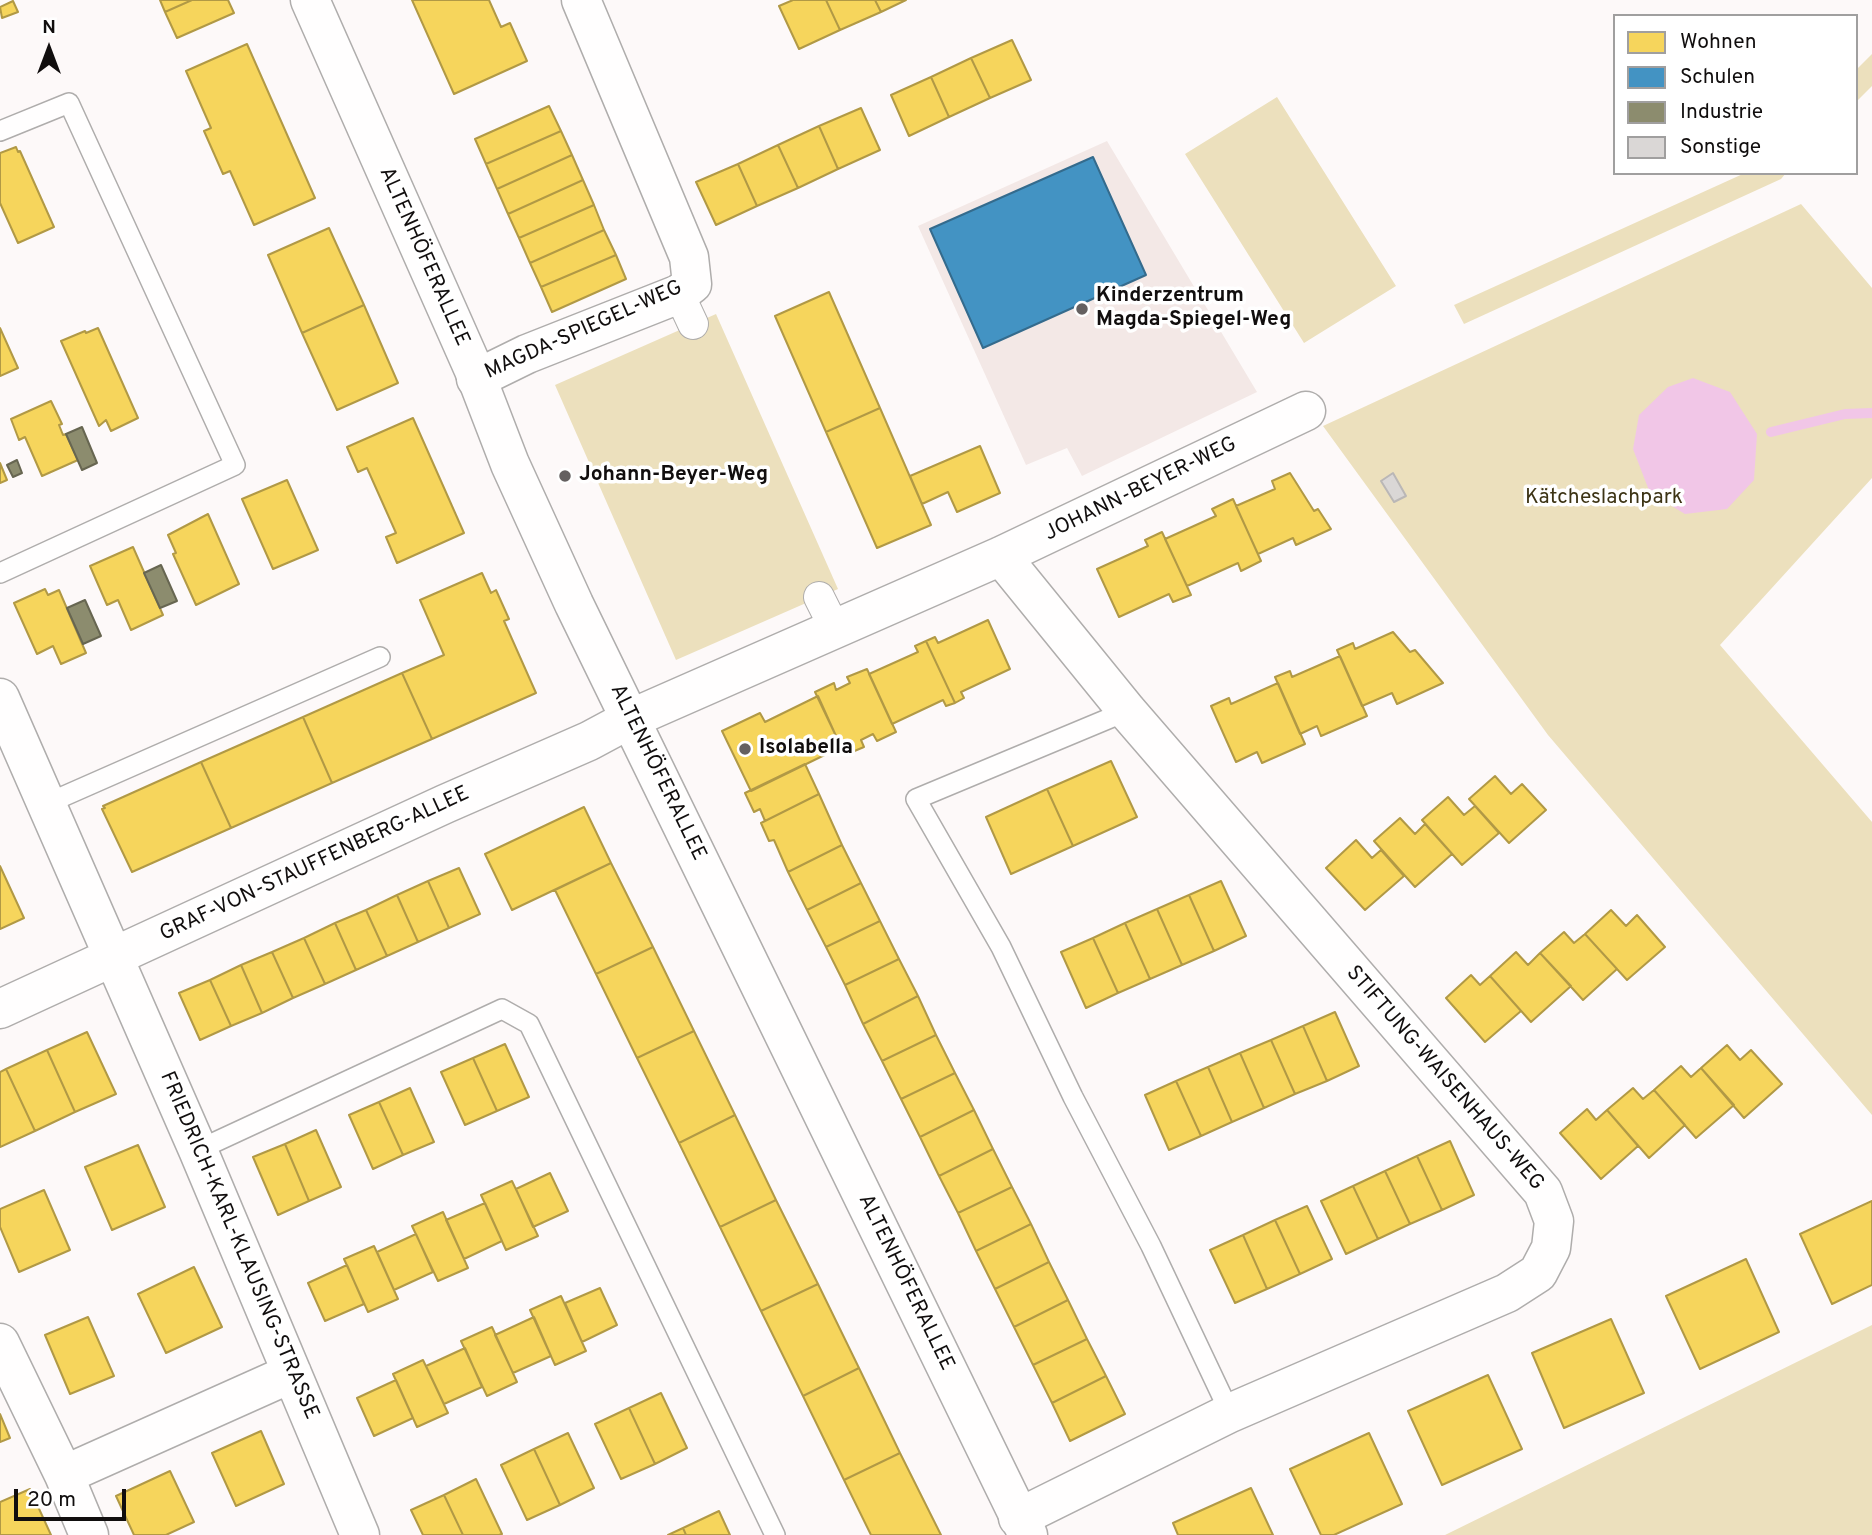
<!DOCTYPE html>
<html>
<head>
<meta charset="utf-8">
<style>
	body { margin:0 }
	#map { position:relative; width:1872px; height:1535px; overflow:hidden; background:#fdf9f9; font-family:Overpass,sans-serif }
	canvas { display:block }
	.legend { position:absolute; left:1613px; top:14px; width:245px; height:161px; box-sizing:border-box; background:#fff; border:2px solid #a09f9f; margin:0; padding:9px 12px; list-style:none; font-size:21px; color:#110e0e }
	.legend li { display:flex; align-items:center; gap:14px; height:35px }
	.legend b { width:35px; border:2px solid #a09f9f }
	.north { position:absolute; left:14px; top:14px; width:70px; height:70px; -webkit-text-stroke:5px #fff; paint-order:stroke; rotate:0deg; font-size:19px; font-weight:700; line-height:28px; text-align:center; color:#110e0e }
	.north::after { content:''; display:block; margin:auto; width:24px; height:32px; background:#110e0e; clip-path:polygon(50% 0,100% 100%,50% 72%,0 100%) }
	.scale { position:absolute; left:14px; top:1489px; width:112px; height:32px; box-sizing:border-box; border:4px solid #110e0e; border-top:0; padding-left:9px; font-size:21px; line-height:24px; white-space:nowrap; color:#110e0e; -webkit-text-stroke:5px #fff; paint-order:stroke }
</style>
</head>
<body>
<div id="map">
<canvas width="1872" height="1535"></canvas>
<ul class="legend">
<li><b style="height:19px;background:#f6d55c"></b>Wohnen</li>
<li><b style="height:19px;background:#4393c3"></b>Schulen</li>
<li><b style="height:19px;background:#8c8c6e"></b>Industrie</li>
<li><b style="height:19px;background:#dad7d6"></b>Sonstige</li>
</ul>
<div class="north">N</div>
<div class="scale">20 m</div>
</div>
<script>
const context = document.querySelector('canvas').getContext('2d');
context.lineJoin = 'round';
function fillPath(path, color) { context.fillStyle = color; context.fill(path, 'evenodd'); }
function trace(path, color, width, dash) { context.strokeStyle = color; context.lineWidth = width; context.lineCap = dash ? 'butt' : 'round'; context.setLineDash(dash || []); context.stroke(path); }
function drawText(font, color, halo, rows, align = 'center') {
  context.font = font + ' Overpass,sans-serif'; context.lineWidth = 7; context.setLineDash([]); context.textBaseline = 'middle'; context.strokeStyle = halo; context.fillStyle = color; for (const [text, x, y, turn = 0] of rows) {
    context.save(); context.translate(x, y); context.rotate((+turn || 0) * Math.PI / 180); context.textAlign = isNaN(turn) ? turn : align; if (halo) context.strokeText(text, 0, 0); context.fillText(text, 0, 0); context.restore();
  }
}
fillPath(new Path2D(`
	M1107,141L1257,392L1082,476L1067,448L1026,465L918,226Z`), '#f3e8e6');
fillPath(new Path2D(`
	M1872,54V86L1856,102V70Z
	M1277,97L1396,286L1304,343L1185,154Z
	M1745,173H1786L1781,179L1464,324L1454,305Z
	M1801,204L1872,288V478L1720,645L1872,822V1115L1548,735L1323,426Z
	M716,314L838,589L676,660L555,385Z
	M1872,1325V1535H1445Z`), '#ece0bd');
fillPath(new Path2D(`
	M1693,378L1730,392L1757,434L1754,480L1727,509L1685,514L1650,493L1633,449L1639,415L1668,387Z`), '#f1c6e7');
const homes = new Path2D(`
	M160,0H192L165,12Z
	M192,0H228L234,13L177,38L165,12Z
	M412,0H489L501,27L510,23L527,61L454,94Z
	M793,0H826L840,30L799,49L779,6Z
	M826,0H875L881,12L840,30Z
	M875,0H906L881,12Z
	M13,1L18,12L2,18L0,7Z
	M1012,40L1031,80L990,98L971,58Z
	M247,44L315,198L254,225L230,171L223,174L204,131L211,128L186,71Z
	M971,58L990,98L949,117L931,77Z
	M931,77L949,117L909,136L891,95Z
	M549,106L561,131L486,164L475,139Z
	M861,108L880,150L838,169L819,126Z
	M819,126L838,169L798,188L778,145Z
	M561,131L572,155L497,189L486,164Z
	M778,145L798,188L757,206L738,164Z
	M16,147L18,152L20,151L54,227L18,243L0,203V153Z
	M572,155L583,180L508,214L497,189Z
	M738,164L757,206L716,225L696,182Z
	M583,180L594,205L519,238L508,214Z
	M594,205L604,230L530,263L519,238Z
	M329,228L364,305L302,333L268,255Z
	M604,230L616,255L541,287L530,263Z
	M616,255L626,279L552,312L541,287Z
	M829,292L880,408L826,432L775,316Z
	M364,305L398,383L337,410L302,333Z
	M0,328L18,368L0,376Z
	M98,328L138,418L111,431L106,420L99,426L61,341L85,331L86,333Z
	M51,401L62,424L59,425L63,435L66,434L78,460L42,476L25,437L19,440L11,419Z
	M880,408L931,525L877,548L826,432Z
	M413,418L464,533L397,563L386,537L396,533L367,468L358,472L347,447Z
	M980,446L1000,493L957,512L948,492L922,504L910,476Z
	M0,463L7,480L0,483Z
	M1290,473L1314,511L1318,509L1331,529L1296,545L1293,538L1258,554L1236,506L1275,489L1272,481Z
	M287,480L318,550L273,569L242,499Z
	M1233,499L1261,561L1241,571L1238,563L1187,586L1165,539L1216,516L1212,509Z
	M208,514L239,584L196,605L173,554L176,553L168,535Z
	M1162,532L1191,595L1173,602L1169,594L1119,617L1097,569L1148,546L1145,540Z
	M133,547L163,615L131,630L118,600L107,605L90,566Z
	M482,573L491,593L496,590L509,619L504,621L536,693L432,739L402,673L444,655L420,600Z
	M45,589L48,595L59,590L86,653L61,664L53,646L37,654L14,603Z
	M988,620L1010,669L961,692L964,698L955,703L926,641L935,637L938,643Z
	M1393,632L1410,652L1415,650L1443,683L1397,704L1392,693L1362,706L1337,650L1353,643L1355,649Z
	M926,641L955,703L946,706L943,700L892,724L869,674L918,652L915,646Z
	M1340,656L1367,716L1321,736L1317,726L1300,734L1275,677L1290,671L1292,677Z
	M867,669L896,732L877,741L873,734L861,740L864,747L845,755L815,692L834,683L836,690L850,683L847,677Z
	M402,673L432,739L332,783L303,717Z
	M1278,683L1305,744L1262,763L1257,752L1236,762L1211,706L1229,698L1231,704Z
	M818,696L841,747L751,791L722,731L760,713L765,722Z
	M303,717L332,783L231,828L201,762Z
	M1111,761L1137,817L1073,846L1047,789Z
	M201,762L231,828L132,872L102,809L105,808L103,806Z
	M805,764L819,794L765,821L760,809L754,812L745,793Z
	M1495,776L1511,794L1522,784L1546,810L1509,843L1469,799Z
	M1047,789L1073,846L1011,874L986,817Z
	M819,794L842,845L788,872L774,840L769,841L761,823Z
	M1448,797L1464,815L1475,806L1499,833L1462,865L1422,820Z
	M584,807L611,863L512,910L485,854Z
	M1400,818L1415,834L1425,824L1452,854L1415,887L1374,841Z
	M1356,840L1372,858L1381,850L1404,876L1365,910L1326,868Z
	M842,845L861,883L807,910L788,872Z
	M611,863L653,947L596,974L555,890Z
	M0,866L24,918L0,929Z
	M459,868L480,914L449,928L428,881Z
	M428,881L449,928L418,942L397,895Z
	M1221,881L1246,936L1214,951L1189,895Z
	M861,883L880,921L826,947L807,910Z
	M397,895L418,942L387,956L366,910Z
	M1189,895L1214,951L1182,965L1157,909Z
	M1157,909L1182,965L1150,979L1125,923Z
	M366,910L387,956L356,970L335,923Z
	M1611,910L1626,926L1637,915L1665,947L1627,980L1585,934Z
	M880,921L899,959L845,985L826,947Z
	M335,923L356,970L325,984L304,938Z
	M1125,923L1150,979L1118,993L1093,938Z
	M1564,932L1574,943L1585,934L1617,969L1583,1000L1540,953Z
	M304,938L325,984L293,998L272,952Z
	M1093,938L1118,993L1086,1008L1061,952Z
	M653,947L694,1031L637,1058L596,974Z
	M272,952L293,998L262,1013L241,965Z
	M1516,952L1528,965L1540,953L1571,986L1531,1022L1490,976Z
	M899,959L918,996L863,1024L845,985Z
	M241,965L262,1013L231,1026L210,980Z
	M1471,975L1480,985L1490,976L1521,1011L1485,1042L1446,998Z
	M210,980L231,1026L200,1040L179,993Z
	M918,996L936,1035L882,1061L863,1024Z
	M1335,1012L1359,1066L1327,1081L1303,1026Z
	M1303,1026L1327,1081L1295,1094L1271,1040Z
	M694,1031L735,1115L679,1143L637,1058Z
	M87,1032L116,1094L75,1112L47,1050Z
	M936,1035L955,1073L901,1099L882,1061Z
	M1271,1040L1295,1094L1264,1108L1240,1053Z
	M505,1044L529,1097L497,1111L473,1058Z
	M1727,1045L1740,1060L1751,1050L1782,1084L1744,1118L1701,1068Z
	M47,1050L75,1112L35,1131L6,1069Z
	M1240,1053L1264,1108L1232,1122L1208,1067Z
	M473,1058L497,1111L465,1125L441,1072Z
	M1681,1066L1691,1077L1701,1068L1734,1105L1696,1138L1654,1090Z
	M1208,1067L1232,1122L1201,1136L1176,1081Z
	M6,1069L35,1131L0,1147V1072Z
	M955,1073L974,1110L920,1137L901,1099Z
	M1176,1081L1201,1136L1169,1150L1145,1095Z
	M410,1088L434,1142L403,1155L379,1102Z
	M1633,1088L1643,1099L1654,1090L1685,1125L1649,1158L1607,1110Z
	M379,1102L403,1155L373,1169L349,1115Z
	M1587,1109L1596,1120L1607,1110L1638,1146L1601,1179L1560,1133Z
	M974,1110L993,1149L939,1176L920,1137Z
	M735,1115L776,1200L720,1227L679,1143Z
	M316,1130L341,1187L309,1201L285,1144Z
	M1450,1141L1474,1195L1442,1210L1417,1156Z
	M285,1144L309,1201L278,1215L253,1157Z
	M138,1145L165,1207L112,1230L85,1167Z
	M993,1149L1012,1187L958,1213L939,1176Z
	M1417,1156L1442,1210L1410,1224L1385,1171Z
	M1385,1171L1410,1224L1378,1239L1353,1186Z
	M550,1173L568,1211L533,1227L516,1189Z
	M512,1181L538,1236L506,1250L481,1195Z
	M1353,1186L1378,1239L1346,1254L1321,1201Z
	M1012,1187L1031,1224L976,1251L958,1213Z
	M44,1190L70,1250L19,1272L0,1227V1209Z
	M776,1200L818,1284L761,1311L720,1227Z
	M1872,1201V1285L1832,1304L1800,1234Z
	M485,1203L502,1241L464,1259L446,1220Z
	M1307,1206L1332,1259L1300,1274L1275,1220Z
	M443,1212L468,1268L438,1281L412,1226Z
	M1275,1220L1300,1274L1267,1289L1243,1235Z
	M1031,1224L1049,1262L995,1289L976,1251Z
	M416,1234L433,1272L394,1290L377,1252Z
	M1243,1235L1267,1289L1235,1303L1210,1250Z
	M374,1246L398,1299L368,1312L344,1259Z
	M1746,1259L1779,1332L1700,1369L1666,1296Z
	M1049,1262L1068,1300L1014,1327L995,1289Z
	M347,1265L364,1304L325,1321L308,1283Z
	M194,1267L222,1327L166,1353L138,1294Z
	M818,1284L859,1368L803,1396L761,1311Z
	M600,1288L617,1325L582,1342L565,1303Z
	M561,1296L586,1351L555,1365L530,1310Z
	M1068,1300L1087,1339L1033,1365L1014,1327Z
	M88,1317L114,1376L70,1394L45,1335Z
	M534,1317L551,1356L513,1373L495,1335Z
	M1611,1319L1644,1393L1564,1428L1532,1353Z
	M492,1327L517,1382L487,1396L461,1341Z
	M1087,1339L1106,1376L1052,1403L1033,1365Z
	M465,1348L482,1387L444,1404L426,1366Z
	M423,1360L448,1413L417,1427L393,1374Z
	M859,1368L900,1453L844,1480L803,1396Z
	M1488,1375L1522,1449L1442,1485L1408,1411Z
	M1106,1376L1125,1414L1070,1441L1052,1403Z
	M396,1380L413,1418L374,1436L357,1398Z
	M661,1393L687,1448L655,1464L629,1408Z
	M629,1408L655,1464L621,1479L595,1424Z
	M0,1414L10,1438L0,1442Z
	M261,1431L284,1484L236,1506L212,1453Z
	M568,1433L594,1488L560,1505L534,1449Z
	M1369,1433L1402,1504L1334,1535H1321L1290,1469Z
	M534,1449L560,1505L527,1520L501,1465Z
	M900,1453L941,1535H871L844,1480Z
	M170,1471L194,1522L166,1535H134L116,1496Z
	M476,1479L502,1534L499,1535H463L444,1495Z
	M1251,1488L1273,1535H1178L1173,1523Z
	M30,1489L51,1535H0V1502Z
	M444,1495L463,1535H423L411,1510Z
	M719,1511L730,1535H686L683,1528Z
	M683,1528L686,1535H668Z`);
fillPath(homes, '#f6d55c');
trace(homes, '#b19945', 2);
const schools = new Path2D(`
	M1093,157L1146,275L983,348L930,229Z`);
fillPath(schools, '#4393c3');
trace(schools, '#346b8d', 2);
const industry = new Path2D(`
	M82,427L97,463L82,470L66,434Z
	M17,460L22,473L13,477L7,465Z
	M161,565L177,601L160,608L144,573Z
	M85,600L101,636L83,644L67,608Z`);
fillPath(industry, '#8c8c6e');
trace(industry, '#676651', 2);
trace(new Path2D(`
	M1771,432L1845,414L1872,413`), '#f1c6e7', 10);
const building = new Path2D(`
	M1393,473L1406,496L1394,502L1381,481Z`);
fillPath(building, '#dad7d6');
trace(building, '#bab7b6', 2);
const service = new Path2D(`
	M0,131L69,103L235,465L0,573
	M1127,711L916,799L1001,947L1073,1097L1151,1246L1230,1413
	M46,804L380,657
	M198,1150L502,1009L529,1024L775,1535`);
const pedestrian = new Path2D(`
	M679,294L693,324
	M819,597L836,631`);
const minor = new Path2D(`
	M476,379L527,354L679,294L692,284L689,257L581,0
	M1001,556L1127,711L1543,1192L1554,1221L1551,1248L1538,1273L1507,1293L1230,1413L1018,1518
	M0,698L198,1150L360,1535
	M0,1009L445,804L589,741L630,719L1001,556L1306,411
	M0,1343L64,1475L89,1535
	M64,1475L292,1373`);
const tertiary = new Path2D(`
	M310,0L473,368L510,464L574,604L1028,1535`);
trace(service, '#afadac', 22);
trace(pedestrian, '#afadac', 32);
trace(minor, '#afadac', 41);
trace(tertiary, '#afadac', 41);
trace(service, '#fffefe', 19);
trace(pedestrian, '#fffefe', 30);
trace(minor, '#fffefe', 38);
trace(tertiary, '#fffefe', 38);
for (const [x, y, r, color] of [
	[1082,309,7,"#646060"],
	[565,476,7,"#646060"],
	[745,749,7,"#646060"]
]) { const dot = new Path2D(); dot.arc(x, y, r, 0, 2 * Math.PI); context.fillStyle = color; context.fill(dot); trace(dot, '#fff', 2.5); }
drawText('21px', '#110e0e', '#fff', [
	["ALTENHÖFERALLEE",423,257,66],
	["MAGDA-SPIEGEL-WEG",584,331,-24],
	["JOHANN-BEYER-WEG",1141,490,-26],
	["ALTENHÖFERALLEE",657,773,64],
	["GRAF-VON-STAUFFENBERG-ALLEE",315,865,-25],
	["STIFTUNG-WAISENHAUS-WEG",1444,1079,49],
	["FRIEDRICH-KARL-KLAUSING-STRASSE",238,1246,67],
	["ALTENHÖFERALLEE",905,1283,64]
]);
drawText('bold 21px', '#110e0e', '#fff', [
	["Kinderzentrum",1096,297],
	["Magda-Spiegel-Weg",1096,321],
	["Johann-Beyer-Weg",579,476],
	["Isolabella",759,749]
], 'left');
drawText('21px', '#3d3415', '#fff', [
	["Kätcheslachpark",1604,499]
]);
</script>
</body>
</html>
